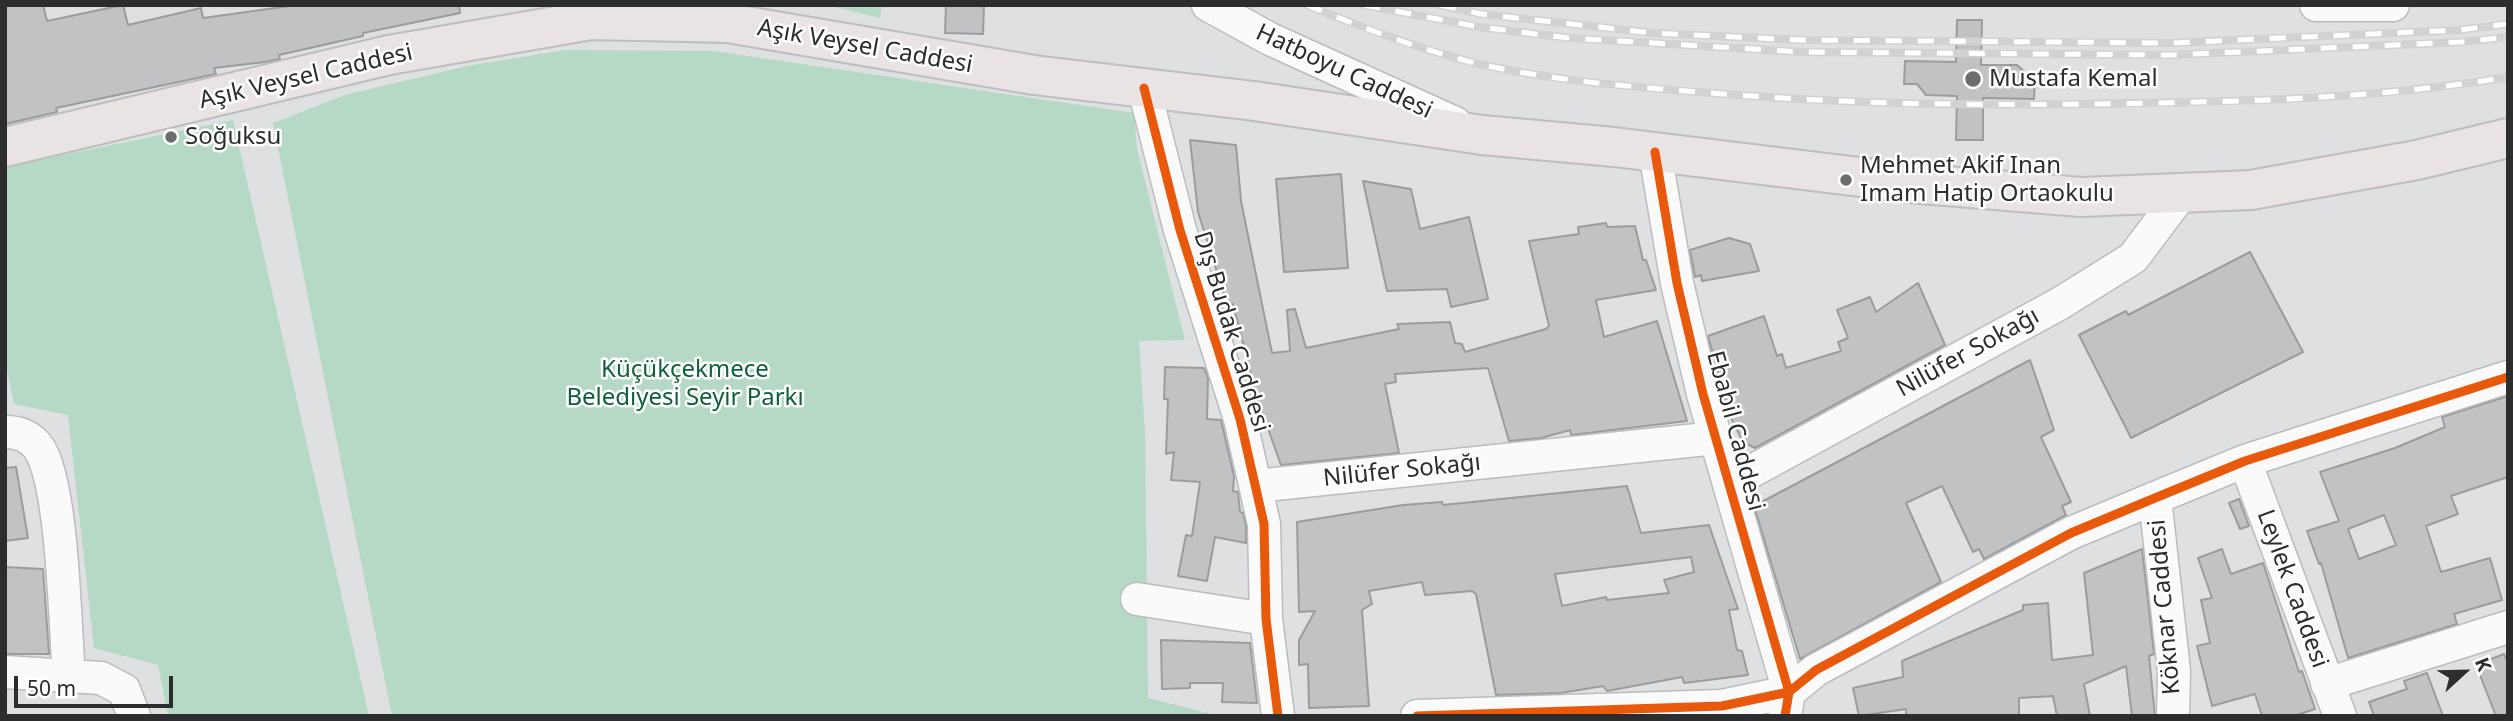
<!DOCTYPE html>
<html>
<head>
<meta charset="utf-8">
<style>
	body { margin:0 }
	#map { position:relative; width:2513px; height:721px; overflow:hidden; background:#dee0e2; font-family:"Noto Sans",sans-serif }
	canvas { display:block }
	.frame { position:absolute; inset:0; border:7px solid #2b2d2f; pointer-events:none }
	.north { position:absolute; left:2429px; top:637px; width:70px; height:70px; -webkit-text-stroke:5px #fff; paint-order:stroke; rotate:68deg; font-size:19px; font-weight:700; line-height:28px; text-align:center; color:#2b2d2f }
	.north::after { content:''; display:block; margin:auto; width:24px; height:32px; background:#2b2d2f; clip-path:polygon(50% 0,100% 100%,50% 72%,0 100%) }
	.scale { position:absolute; left:14px; top:676px; width:159px; height:32px; box-sizing:border-box; border:4px solid #2b2d2f; border-top:0; padding-left:9px; font-size:21px; line-height:24px; white-space:nowrap; color:#2b2d2f; -webkit-text-stroke:5px #fff; paint-order:stroke }
</style>
</head>
<body>
<div id="map">
<canvas width="2513" height="721"></canvas>
<div class="frame"></div>
<div class="north">K</div>
<div class="scale">50 m</div>
</div>
<script>
const context = document.querySelector('canvas').getContext('2d');
context.lineJoin = 'round';
function fillPath(path, color) { context.fillStyle = color; context.fill(path, 'evenodd'); }
function trace(path, color, width, dash) { context.strokeStyle = color; context.lineWidth = width; context.lineCap = dash ? 'butt' : 'round'; context.setLineDash(dash || []); context.stroke(path); }
function drawText(font, color, halo, rows, align = 'center') {
  context.font = font + ' "Noto Sans",sans-serif'; context.lineWidth = 5; context.setLineDash([]); context.textBaseline = 'middle'; context.strokeStyle = halo; context.fillStyle = color; for (const [text, x, y, turn = 0] of rows) {
    context.save(); context.translate(x, y); context.rotate((+turn || 0) * Math.PI / 180); context.textAlign = isNaN(turn) ? turn : align; if (halo) context.strokeText(text, 0, 0); context.fillText(text, 0, 0); context.restore();
  }
}
fillPath(new Path2D(`
	M827,5H882L880,18Z
	M565,50L714,51L1134,113L1137,149L1185,340L1139,341L1145,433L1148,698L1220,716H392L273,123L345,95L467,66Z
	M233,120L369,716H168L158,665L94,648L68,415L14,404L5,361V167Z`), '#b6d9c6');
const building = new Path2D(`
	M5,5H43L47,21L123,5L128,25L201,8L203,18L297,5H459L460,13L363,33V36L279,55L280,59L265,62L214,68L216,74L56,108L57,112L5,124Z
	M946,5H984L983,34L945,33Z
	M1957,20H1982L1981,65H2017L2026,73H2035L2034,99L1983,98V140H1956L1957,96L1926,95L1917,84H1904L1905,61L1956,62Z
	M1190,140L1236,145L1241,201L1272,353L1290,351L1287,310L1295,309L1306,348L1399,329L1397,324L1450,322L1455,343L1462,344L1465,352L1546,329L1549,326L1529,241L1579,234L1578,227L1606,223L1607,227L1635,226L1643,260H1646L1656,290L1596,300L1604,337L1657,321L1687,421L1571,435L1570,430L1541,438L1509,441L1488,368L1395,374L1396,382L1385,384L1399,453L1281,465L1257,398L1233,304H1227L1198,212Z
	M1341,174L1348,268L1284,272L1276,179Z
	M1363,181L1411,189L1420,229L1469,217L1488,299L1451,307L1447,289L1387,291Z
	M1729,238L1750,244L1759,271L1702,281L1701,275L1695,277L1690,250Z
	M2250,252L2303,352L2131,438L2079,335L2126,311L2128,315Z
	M1918,283L1945,345L1755,448L1743,442L1730,416L1708,336L1764,316L1777,356L1782,354L1786,368L1841,351L1838,342L1848,338L1837,310L1870,297L1876,312Z
	M2030,360L2054,430L2041,437L2071,502L2062,506L2066,515L1984,559L1979,549L1973,552L1942,486L1906,503L1941,582L1800,659L1754,506Z
	M1165,367L1204,368L1208,378L1207,419L1221,420L1234,476L1233,491L1238,492L1240,512L1243,513L1246,526V543L1215,537L1207,581L1178,576L1186,535L1192,536L1200,482L1171,480L1174,452L1166,454L1168,399H1164Z
	M2508,396V477L2451,496L2458,514L2426,526L2441,572L2490,558L2502,600L2454,614L2457,624L2348,658L2321,563L2319,564L2307,531L2339,521L2320,472L2395,448L2445,427L2442,417ZM2384,515L2396,545L2359,559L2348,529Z
	M16,467L28,538L5,541V468Z
	M1627,486L1641,533L1709,525L1738,609L1729,610L1737,650L1742,651L1748,675L1684,683L1682,677L1607,691L1603,686L1561,693L1496,695L1476,594L1472,591L1425,595L1422,582L1369,591L1372,604L1362,610L1369,706L1309,708L1308,664L1299,665V640L1315,611L1299,612L1297,522L1403,505L1442,502L1443,505ZM1691,557L1694,572L1664,580L1669,593L1607,600L1606,597L1562,606L1555,574Z
	M2239,499L2249,526L2240,529L2229,503Z
	M2142,549L2154,654L2149,656L2155,716H2132L2126,666L2084,684L2090,716H2057L2053,696L2019,698V716H1906V709L1859,716L1853,688L1903,677L1902,661L2023,610V605L2048,603L2052,660L2093,655L2084,573Z
	M2222,549L2231,574L2263,563L2299,672L2302,671L2315,709L2294,716H2262L2255,694L2212,706L2197,646L2210,643L2201,600L2212,598L2198,558Z
	M5,567L43,569L49,654H5Z
	M1161,640L1250,643L1257,703L1222,702L1223,683H1190V688L1162,689Z
	M2504,654L2508,663V716H2496L2476,665Z
	M2427,673L2443,716H2374L2369,702L2407,689L2404,681Z`);
fillPath(building, '#c1c2c4');
trace(building, '#9b9c9d', 2);
const minor = new Path2D(`
	M1208,5L1270,39L1455,123
	M2316,5H2393
	M1144,88L1180,230L1240,419L1264,524L1266,619L1278,716
	M1655,152L1677,283L1703,394L1789,692L1785,716
	M5,432C18,432 30,436 38,447C63,480 65,628 69,676
	M2245,461L2340,716
	M1730,483L2059,304L2133,258L2182,193
	M1256,486L1716,438
	M2155,498L2174,671L2173,716
	M1137,599L1266,619
	M5,672L101,678L124,690L134,716
	M2327,684L2508,627
	M1417,716L1722,706L1789,692L1816,670L2071,533L2155,498L2245,461L2508,377`);
const major = new Path2D(`
	M5,147L389,55L591,20L728,23L1034,75L1254,101L1482,135L1614,147L1909,183L2081,197L2251,190L2417,160L2508,138`);
trace(minor, '#babcbd', 35);
trace(major, '#bdbebf', 42);
trace(minor, '#fafafb', 32);
trace(major, '#e9e3e3', 38);
const rail = new Path2D(`
	M1307,5C1361,27 1418,49 1475,63C1548,80 1623,86 1698,92C1828,103 1958,106 2088,104C2228,102 2370,100 2508,77
	M1364,5L1479,27L1569,38L1802,52L2171,55L2462,42L2508,37
	M1440,5L1481,14L1653,33L1801,40L2171,43L2460,30L2508,24`);
trace(rail, '#d1d2d2', 8);
trace(rail, '#fff', 5, [16]);
trace(new Path2D(`
	M1144,88L1180,230L1240,419L1264,524L1266,619L1278,716
	M1655,152L1677,283L1703,394L1789,692L1785,716
	M1417,716L1722,706L1789,692L1816,670L2071,533L2155,498L2245,461L2508,377`), '#e8590c', 9);
for (const [x, y, r, color] of [
	[1973,79,9,"#6a6c6e"],
	[171,137,7,"#6a6c6e"],
	[1846,180,7,"#6a6c6e"]
]) { const dot = new Path2D(); dot.arc(x, y, r, 0, 2 * Math.PI); context.fillStyle = color; context.fill(dot); trace(dot, '#fff', 2.5); }
drawText('24px', '#2b2d2f', '#fff', [
	["Aşık Veysel Caddesi",865,47,10],
	["Hatboyu Caddesi",1344,72,25],
	["Aşık Veysel Caddesi",306,77,-13],
	["Dış Budak Caddesi",1231,332,73],
	["Nilüfer Sokağı",1968,353,-29],
	["Ebabil Caddesi",1735,431,75],
	["Nilüfer Sokağı",1402,471,-6],
	["Leylek Caddesi",2292,589,70],
	["Köknar Caddesi",2165,607,-95]
]);
drawText('24px', '#2b2d2f', '#fff', [
	["Mustafa Kemal",1989,79],
	["Soğuksu",185,137],
	["Mehmet Akif Inan",1860,166],
	["Imam Hatip Ortaokulu",1860,194]
], 'left');
drawText('24px', '#10603d', '#fff', [
	["Küçükçekmece",685,370],
	["Belediyesi Seyir Parkı",685,398]
]);
</script>
</body>
</html>
